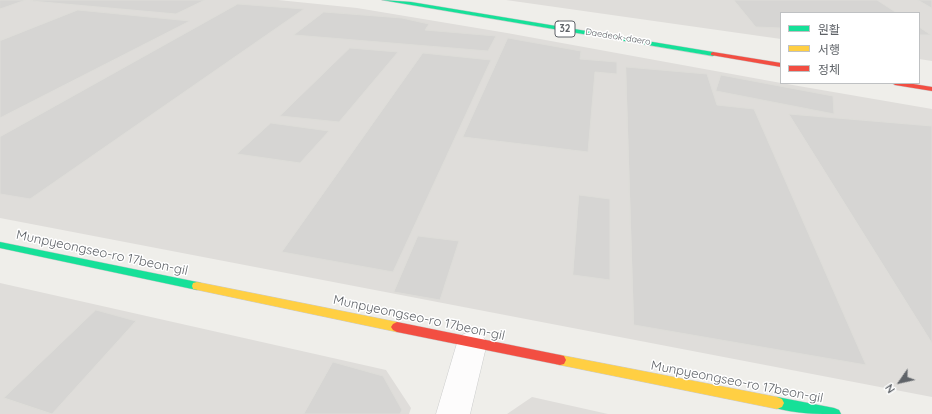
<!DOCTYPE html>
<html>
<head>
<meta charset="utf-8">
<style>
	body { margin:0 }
	#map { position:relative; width:932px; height:414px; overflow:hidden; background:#efeeea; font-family:Quicksand,"Noto Sans KR",sans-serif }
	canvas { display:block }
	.legend { position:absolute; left:780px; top:12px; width:140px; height:72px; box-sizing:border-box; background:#fff; border:1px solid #bfc1c3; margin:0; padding:5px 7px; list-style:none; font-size:12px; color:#5f6368 }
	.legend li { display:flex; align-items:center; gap:8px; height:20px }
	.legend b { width:20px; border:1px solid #bfc1c3 }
	.north { position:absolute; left:880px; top:362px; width:40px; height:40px; -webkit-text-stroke:3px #fff; paint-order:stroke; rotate:236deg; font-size:11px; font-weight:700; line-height:16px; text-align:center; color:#5f6368 }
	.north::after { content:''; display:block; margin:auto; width:14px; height:18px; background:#5f6368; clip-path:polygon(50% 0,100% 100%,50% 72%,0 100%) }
</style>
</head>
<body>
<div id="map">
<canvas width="932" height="414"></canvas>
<ul class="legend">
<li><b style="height:5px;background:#16e098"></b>원활</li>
<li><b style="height:5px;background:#ffcf43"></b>서행</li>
<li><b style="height:5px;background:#f24e42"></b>정체</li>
</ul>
<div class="north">N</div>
</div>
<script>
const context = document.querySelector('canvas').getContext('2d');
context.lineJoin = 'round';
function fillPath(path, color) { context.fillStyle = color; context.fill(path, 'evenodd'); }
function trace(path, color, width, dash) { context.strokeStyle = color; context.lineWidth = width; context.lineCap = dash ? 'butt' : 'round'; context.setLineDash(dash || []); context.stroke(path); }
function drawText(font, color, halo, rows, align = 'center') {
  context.font = font + ' Quicksand,sans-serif'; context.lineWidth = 3; context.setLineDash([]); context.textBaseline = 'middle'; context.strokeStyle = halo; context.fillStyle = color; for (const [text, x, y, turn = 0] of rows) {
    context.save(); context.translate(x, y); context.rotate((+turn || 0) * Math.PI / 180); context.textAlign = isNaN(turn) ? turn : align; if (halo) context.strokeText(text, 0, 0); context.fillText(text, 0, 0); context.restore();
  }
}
fillPath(new Path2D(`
	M0,0H278L357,8L507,33L781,83L932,109V397L0,218Z
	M506,0H932V61L919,59V13H781V39Z
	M0,283L386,370L411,408L409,414H0Z
	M532,397L608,414H507Z`), '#dfddda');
const building = new Path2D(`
	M0,0H26L0,9Z
	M34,0H205L176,14L31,1Z
	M734,0H877L897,13H781V28L756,27Z
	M918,0H932V8Z
	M238,4L304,9L30,199L0,194V137Z
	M78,10L190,21L0,118V41Z
	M324,12L402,18L429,24L425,30L496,36L488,51L294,35Z
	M919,27L931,35H919Z
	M508,38L581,51L580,59L617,62V74L595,72L588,152L463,137Z
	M350,48L398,52L339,122L280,116Z
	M423,53L491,60L393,272L282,252Z
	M626,67L707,74L717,105L754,109L866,365L634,325Z
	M721,75L833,96L834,114L716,91Z
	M789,114L932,126V343Z
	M271,123L329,131L300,163L237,154Z
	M579,195L610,199V280L573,275Z
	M418,236L459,241L440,300L394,292Z
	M96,310L136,321L52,414L4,398Z
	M333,362L383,376L402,410L400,414H304Z`);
fillPath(building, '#d6d5d3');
trace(building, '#deddd9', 1);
const street = new Path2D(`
	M472,331L482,335L487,343L470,414H436L457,343L462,335Z`);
const fast = new Path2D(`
	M382,0L411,2L713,52L716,54L713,56Z
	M0,242L197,282L201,283L202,286L201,289L197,290L0,248Z
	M777,397L834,408L839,410L841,414C818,414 794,414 772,407L770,403L772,399Z`);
const slow = new Path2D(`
	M197,282L397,322L401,324L403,327L401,330L397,332L193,289L192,286L193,283Z
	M560,355L777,397L782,399L784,403L782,407L777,409L560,365L556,364L554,360L556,356Z`);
const jam = new Path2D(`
	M713,52L781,63V67L711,55V53Z
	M892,83H907L932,87V91L895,85Z
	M397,322L560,355L564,356L566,360L564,364L560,365L397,332L393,330L391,327L393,324Z`);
trace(street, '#cbcccc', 1);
trace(fast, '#cacacb', 1);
trace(slow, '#cacacb', 1);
trace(jam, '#cacacb', 1);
fillPath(street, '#fdfcfc');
fillPath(fast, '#16e098');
fillPath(slow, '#ffcf43');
fillPath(jam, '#f24e42');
drawText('9px', '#5f6368', '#fff', [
	["Daedeok-daero",618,37,9]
]);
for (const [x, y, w] of [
	[565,29,20]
]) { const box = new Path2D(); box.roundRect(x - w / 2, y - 8, w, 16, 3); context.fillStyle = '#fff'; context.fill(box); trace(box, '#5f6368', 1); }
drawText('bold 10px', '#5f6368', null, [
	["32",565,29]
]);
drawText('13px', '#5f6368', '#fff', [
	["Munpyeongseo-ro 17beon-gil",102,253,12],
	["Munpyeongseo-ro 17beon-gil",419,318,12],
	["Munpyeongseo-ro 17beon-gil",737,382,11]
]);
</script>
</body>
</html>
